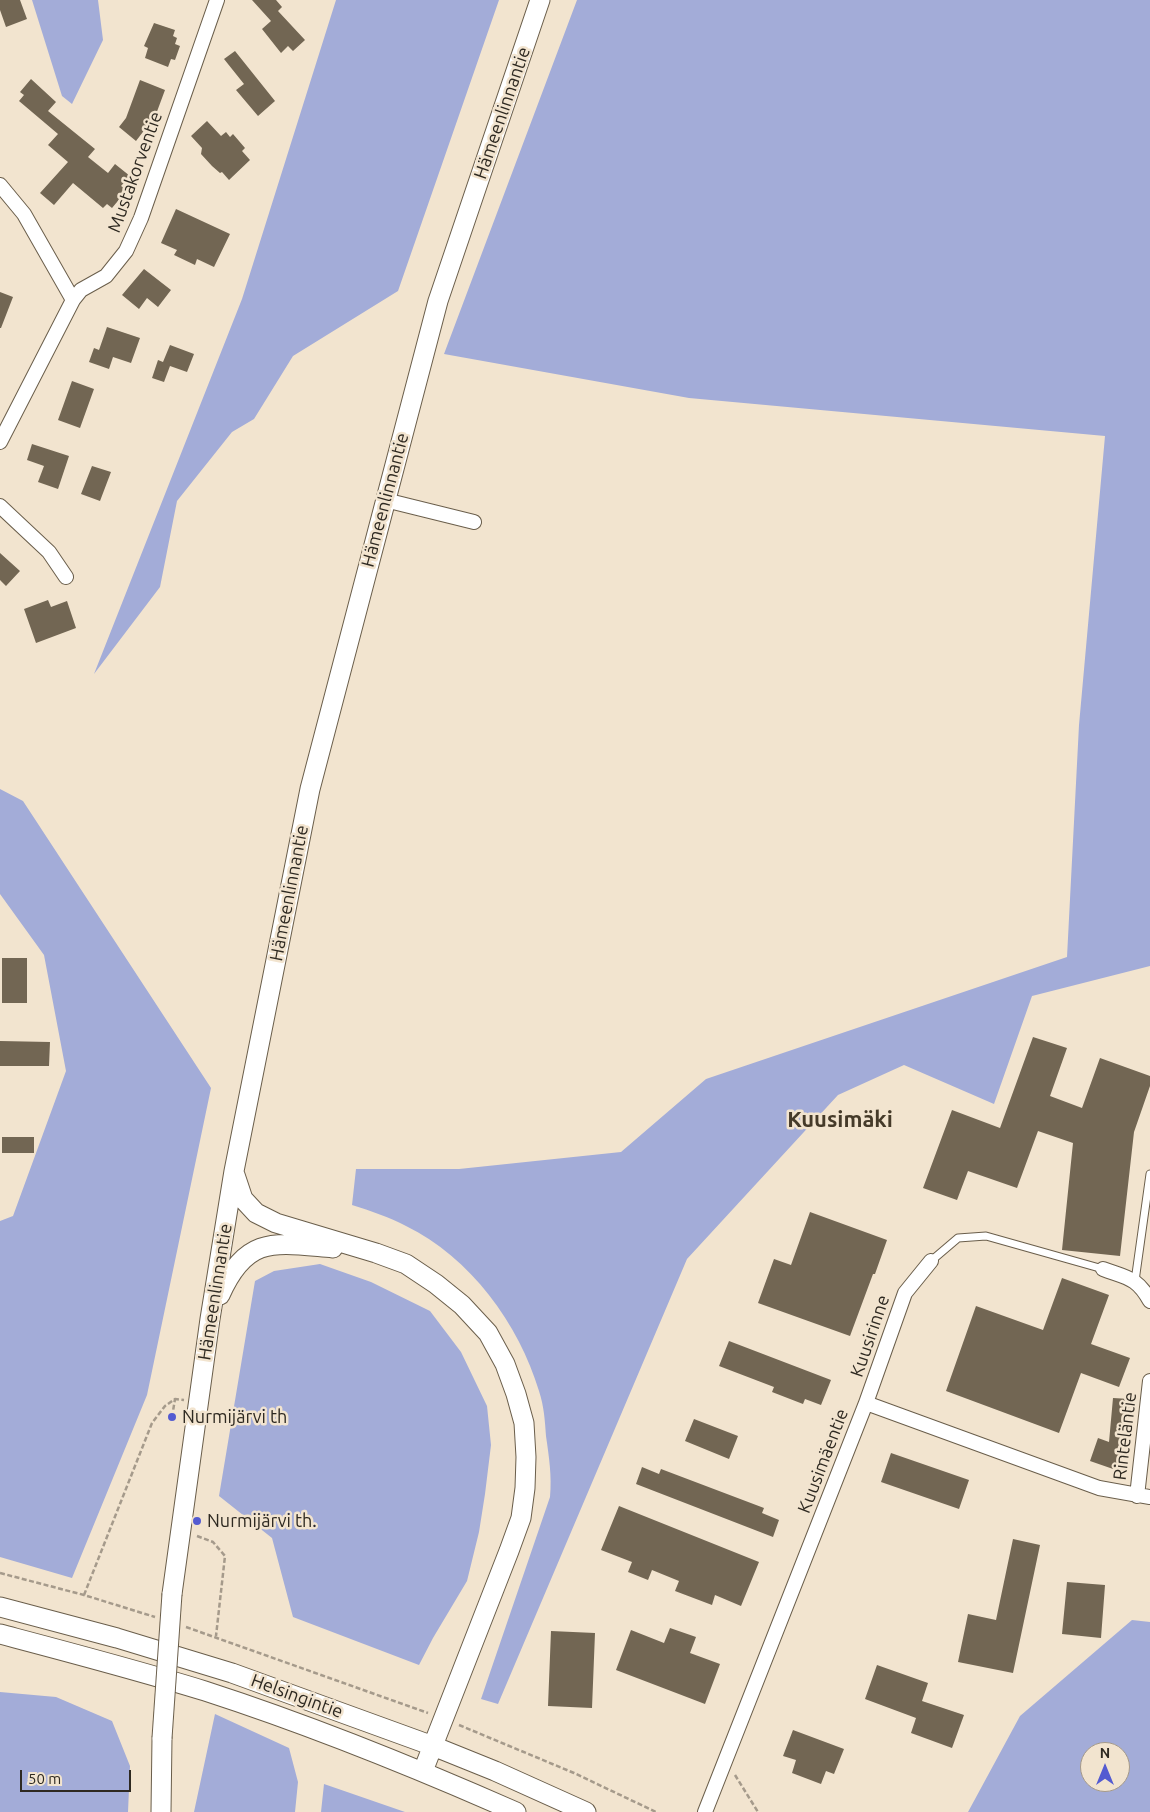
<!DOCTYPE html>
<html>
<head>
<meta charset="utf-8">
<style>
	body { margin:0 }
	#map { position:relative; width:1150px; height:1812px; overflow:hidden; background:#f2e4cf; font-family:Ubuntu,sans-serif }
	canvas { display:block }
	.north { position:absolute; left:1080px; top:1742px; width:50px; height:50px; box-sizing:border-box; background:#f2e4cf; border:1px solid #a49989; border-radius:50%; rotate:0deg; font-size:14px; font-weight:700; line-height:20px; text-align:center; color:#2e2921 }
	.north::after { content:''; display:block; margin:auto; width:18px; height:22px; background:#545bd1; clip-path:polygon(50% 0,100% 100%,50% 72%,0 100%) }
	.scale { position:absolute; left:20px; top:1770px; width:111px; height:22px; box-sizing:border-box; border:2px solid #2e2921; border-top:0; padding-left:6px; font-size:15px; line-height:18px; white-space:nowrap; color:#2e2921; -webkit-text-stroke:4px #f2e4cf; paint-order:stroke }
</style>
</head>
<body>
<div id="map">
<canvas width="1150" height="1812"></canvas>
<div class="north">N</div>
<div class="scale">50 m</div>
</div>
<script>
const context = document.querySelector('canvas').getContext('2d');
context.lineJoin = 'round';
function fillPath(path, color) { context.fillStyle = color; context.fill(path, 'evenodd'); }
function trace(path, color, width, dash) { context.strokeStyle = color; context.lineWidth = width; context.lineCap = dash ? 'butt' : 'round'; context.setLineDash(dash || []); context.stroke(path); }
function drawText(font, color, halo, rows, align = 'center') {
  context.font = font + ' Ubuntu,sans-serif'; context.lineWidth = 5; context.setLineDash([]); context.textBaseline = 'middle'; context.strokeStyle = halo; context.fillStyle = color; for (const [text, x, y, turn = 0] of rows) {
    context.save(); context.translate(x, y); context.rotate((+turn || 0) * Math.PI / 180); context.textAlign = isNaN(turn) ? turn : align; if (halo) context.strokeText(text, 0, 0); context.fillText(text, 0, 0); context.restore();
  }
}
fillPath(new Path2D(`
	M32,0H98L103,40L72,104L62,96Z
	M336,0H499L398,291L293,356L254,419L232,432L177,501L160,587L94,674L242,299Z
	M577,0H1150V966L1032,996L994,1104L904,1065L838,1095L687,1259L498,1704L481,1699L550,1497C552,1476 549,1457 546,1436C545,1421 544,1406 539,1391C519,1324 470,1257 406,1226C389,1217 371,1211 352,1205L356,1169H459L621,1152L706,1079L1067,957L1079,725L1105,436L689,398L444,354Z
	M0,789L23,801L211,1088L147,1395L72,1578L0,1557V1221L13,1216L66,1071L44,955L0,894Z
	M320,1264L371,1282L430,1311L461,1352L487,1406L491,1445L485,1494L479,1532L467,1581L433,1638L419,1665L293,1617L272,1538L219,1496L255,1281L274,1271Z
	M1132,1620L1150,1622V1812H968L1020,1716ZM1090,1752H1120V1782H1090Z
	M0,1692L56,1697L112,1721L130,1766L128,1812H0Z
	M215,1714L289,1748L298,1782L295,1812H194Z
	M324,1784L405,1812H321Z`), '#a3acd8');
fillPath(new Path2D(`
	M0,0H20L27,19L6,27L0,10Z
	M252,0H276L282,7L278,11L305,40L293,51L288,46L281,53L262,29L271,21Z
	M154,23L175,30L173,36L177,38L175,44L180,46L175,60L171,59L168,67L145,58L148,48L144,46Z
	M235,51L275,101L258,116L236,90L244,84L224,59Z
	M31,79L56,102L48,111L95,149L88,157L108,173L115,164L130,176L121,186L127,190L112,208L107,204L103,208L73,183L54,205L40,193L68,162L48,145L58,134L19,101L24,95L20,92Z
	M140,80L165,90L152,125L149,124L136,141L119,127L126,118Z
	M207,121L221,136L226,132L230,137L233,134L245,148L242,151L250,160L229,180L222,172L220,173L212,166L201,154L202,148L191,136Z
	M176,209L230,234L214,267L197,259L195,265L174,255L177,250L161,243Z
	M144,269L171,290L158,307L147,298L139,309L122,295Z
	M0,292L13,297L1,328H0Z
	M107,327L140,338L131,363L113,357L109,369L89,362L94,348L99,350Z
	M170,345L194,354L187,372L170,366L164,382L152,378L158,360L163,362Z
	M72,381L94,389L80,428L58,420Z
	M32,444L69,456L58,489L38,482L44,466L27,460Z
	M92,466L111,472L100,501L81,494Z
	M0,553L20,571L6,586L0,580Z
	M48,600L51,607L67,601L76,628L36,643L24,609Z
	M2,958H27V1003H2Z
	M1033,1037L1067,1048L1050,1096L1082,1108L1100,1058L1150,1076V1086L1134,1132L1120,1256L1062,1250L1073,1143L1038,1131L1017,1188L968,1171L957,1200L923,1188L952,1110L1000,1128Z
	M0,1041L50,1042L49,1066H0Z
	M2,1137H34V1153H2Z
	M810,1212L887,1240L875,1274H873L850,1336L758,1303L774,1259L791,1265Z
	M1062,1278L1109,1295L1091,1344L1130,1358L1119,1387L1081,1373L1059,1433L946,1391L976,1306L1043,1330Z
	M729,1341L831,1380L821,1405L805,1399L803,1404L772,1392L774,1387L719,1366Z
	M1113,1398L1130,1399L1126,1440L1116,1470L1090,1461L1098,1438L1109,1442Z
	M694,1419L738,1436L729,1459L685,1441Z
	M891,1453L969,1480L959,1509L881,1482Z
	M642,1467L659,1474L661,1469L764,1508L762,1513L779,1520L773,1537L636,1484Z
	M619,1506L759,1562L741,1606L715,1595L712,1605L675,1591L679,1581L652,1570L648,1580L628,1572L632,1562L601,1550Z
	M1013,1539L1040,1545L1013,1673L958,1662L968,1614L996,1620Z
	M1067,1582L1105,1585L1101,1638L1062,1634Z
	M670,1628L696,1637L690,1653L720,1664L705,1704L616,1670L631,1630L664,1643Z
	M551,1631L595,1633L592,1708L548,1706Z
	M877,1665L928,1683L922,1701L964,1715L952,1748L911,1733L916,1718L865,1699Z
	M793,1730L844,1749L834,1774L826,1771L821,1784L792,1773L796,1760L783,1756Z`), '#726653');
const service = new Path2D(`
	M931,1261L958,1238L986,1236L1103,1269
	M1135,1281L1150,1174`);
const minor = new Path2D(`
	M0,185L24,214L73,300
	M0,442L73,300L81,290L106,276L126,251L141,218L217,0
	M385,500L474,522
	M0,506L49,552L66,577
	M1103,1269C1127,1278 1137,1277 1150,1301
	M866,1403L905,1293L931,1261
	M1137,1496L1150,1381
	M705,1812L866,1403L1099,1488L1150,1497`);
const secondary = new Path2D(`
	M235,1175L243,1199L256,1213L276,1223L376,1253L406,1264L436,1284L462,1305L488,1333L505,1364L516,1394L524,1423L526,1457L525,1488L521,1518L509,1551L423,1771
	M220,1295C247,1234 276,1243 333,1248
	M172,1594L210,1319L234,1171L310,789L438,301L540,0
	M0,1607L117,1638L232,1673L433,1746L495,1771L586,1812
	M0,1634C68,1652 137,1670 205,1691C310,1725 414,1767 516,1812
	M161,1812L162,1738`);
trace(service, '#6a5e4b', 9);
trace(minor, '#6a5e4b', 16);
trace(secondary, '#6a5e4b', 21);
trace(new Path2D(`
	M172,1417L175,1399
	M197,1536L213,1542L225,1556L216,1636
	M0,1573L84,1595L155,1617
	M84,1595L152,1423L165,1406L175,1399L184,1400
	M186,1627L428,1713
	M459,1725L574,1773L656,1812
	M735,1775L758,1812`), '#a59a8b', 2.5, [5, 2.5]);
trace(service, '#fff', 7);
trace(minor, '#fff', 14);
trace(secondary, '#fff', 19);
const secondaryBridge = new Path2D(`
	M162,1738L172,1594`);
trace(secondaryBridge, '#6a5e4b', 21, []);
trace(secondaryBridge, '#fff', 19);
for (const [x, y, r, color] of [
	[172,1417,5,"#545bd1"],
	[197,1521,5,"#545bd1"]
]) { const dot = new Path2D(); dot.arc(x, y, r, 0, 2 * Math.PI); context.fillStyle = color; context.fill(dot); trace(dot, '#f2e4cf', 2); }
drawText('18px', '#2e2921', '#f2e4cf', [
	["Hämeenlinnantie",502,113,-71],
	["Mustakorventie",135,172,-70],
	["Hämeenlinnantie",385,500,-75],
	["Hämeenlinnantie",289,893,-79],
	["Hämeenlinnantie",215,1292,-81],
	["Kuusirinne",870,1336,-71],
	["Rinteläntie",1125,1436,-83],
	["Kuusimäentie",823,1461,-69],
	["Helsingintie",297,1696,20]
]);
drawText('18px', '#2e2921', '#f2e4cf', [
	["Nurmijärvi th",182,1417],
	["Nurmijärvi th.",207,1521]
], 'left');
drawText('bold 22px', '#453a29', '#f2e4cf', [
	["Kuusimäki",840,1120]
]);
</script>
</body>
</html>
